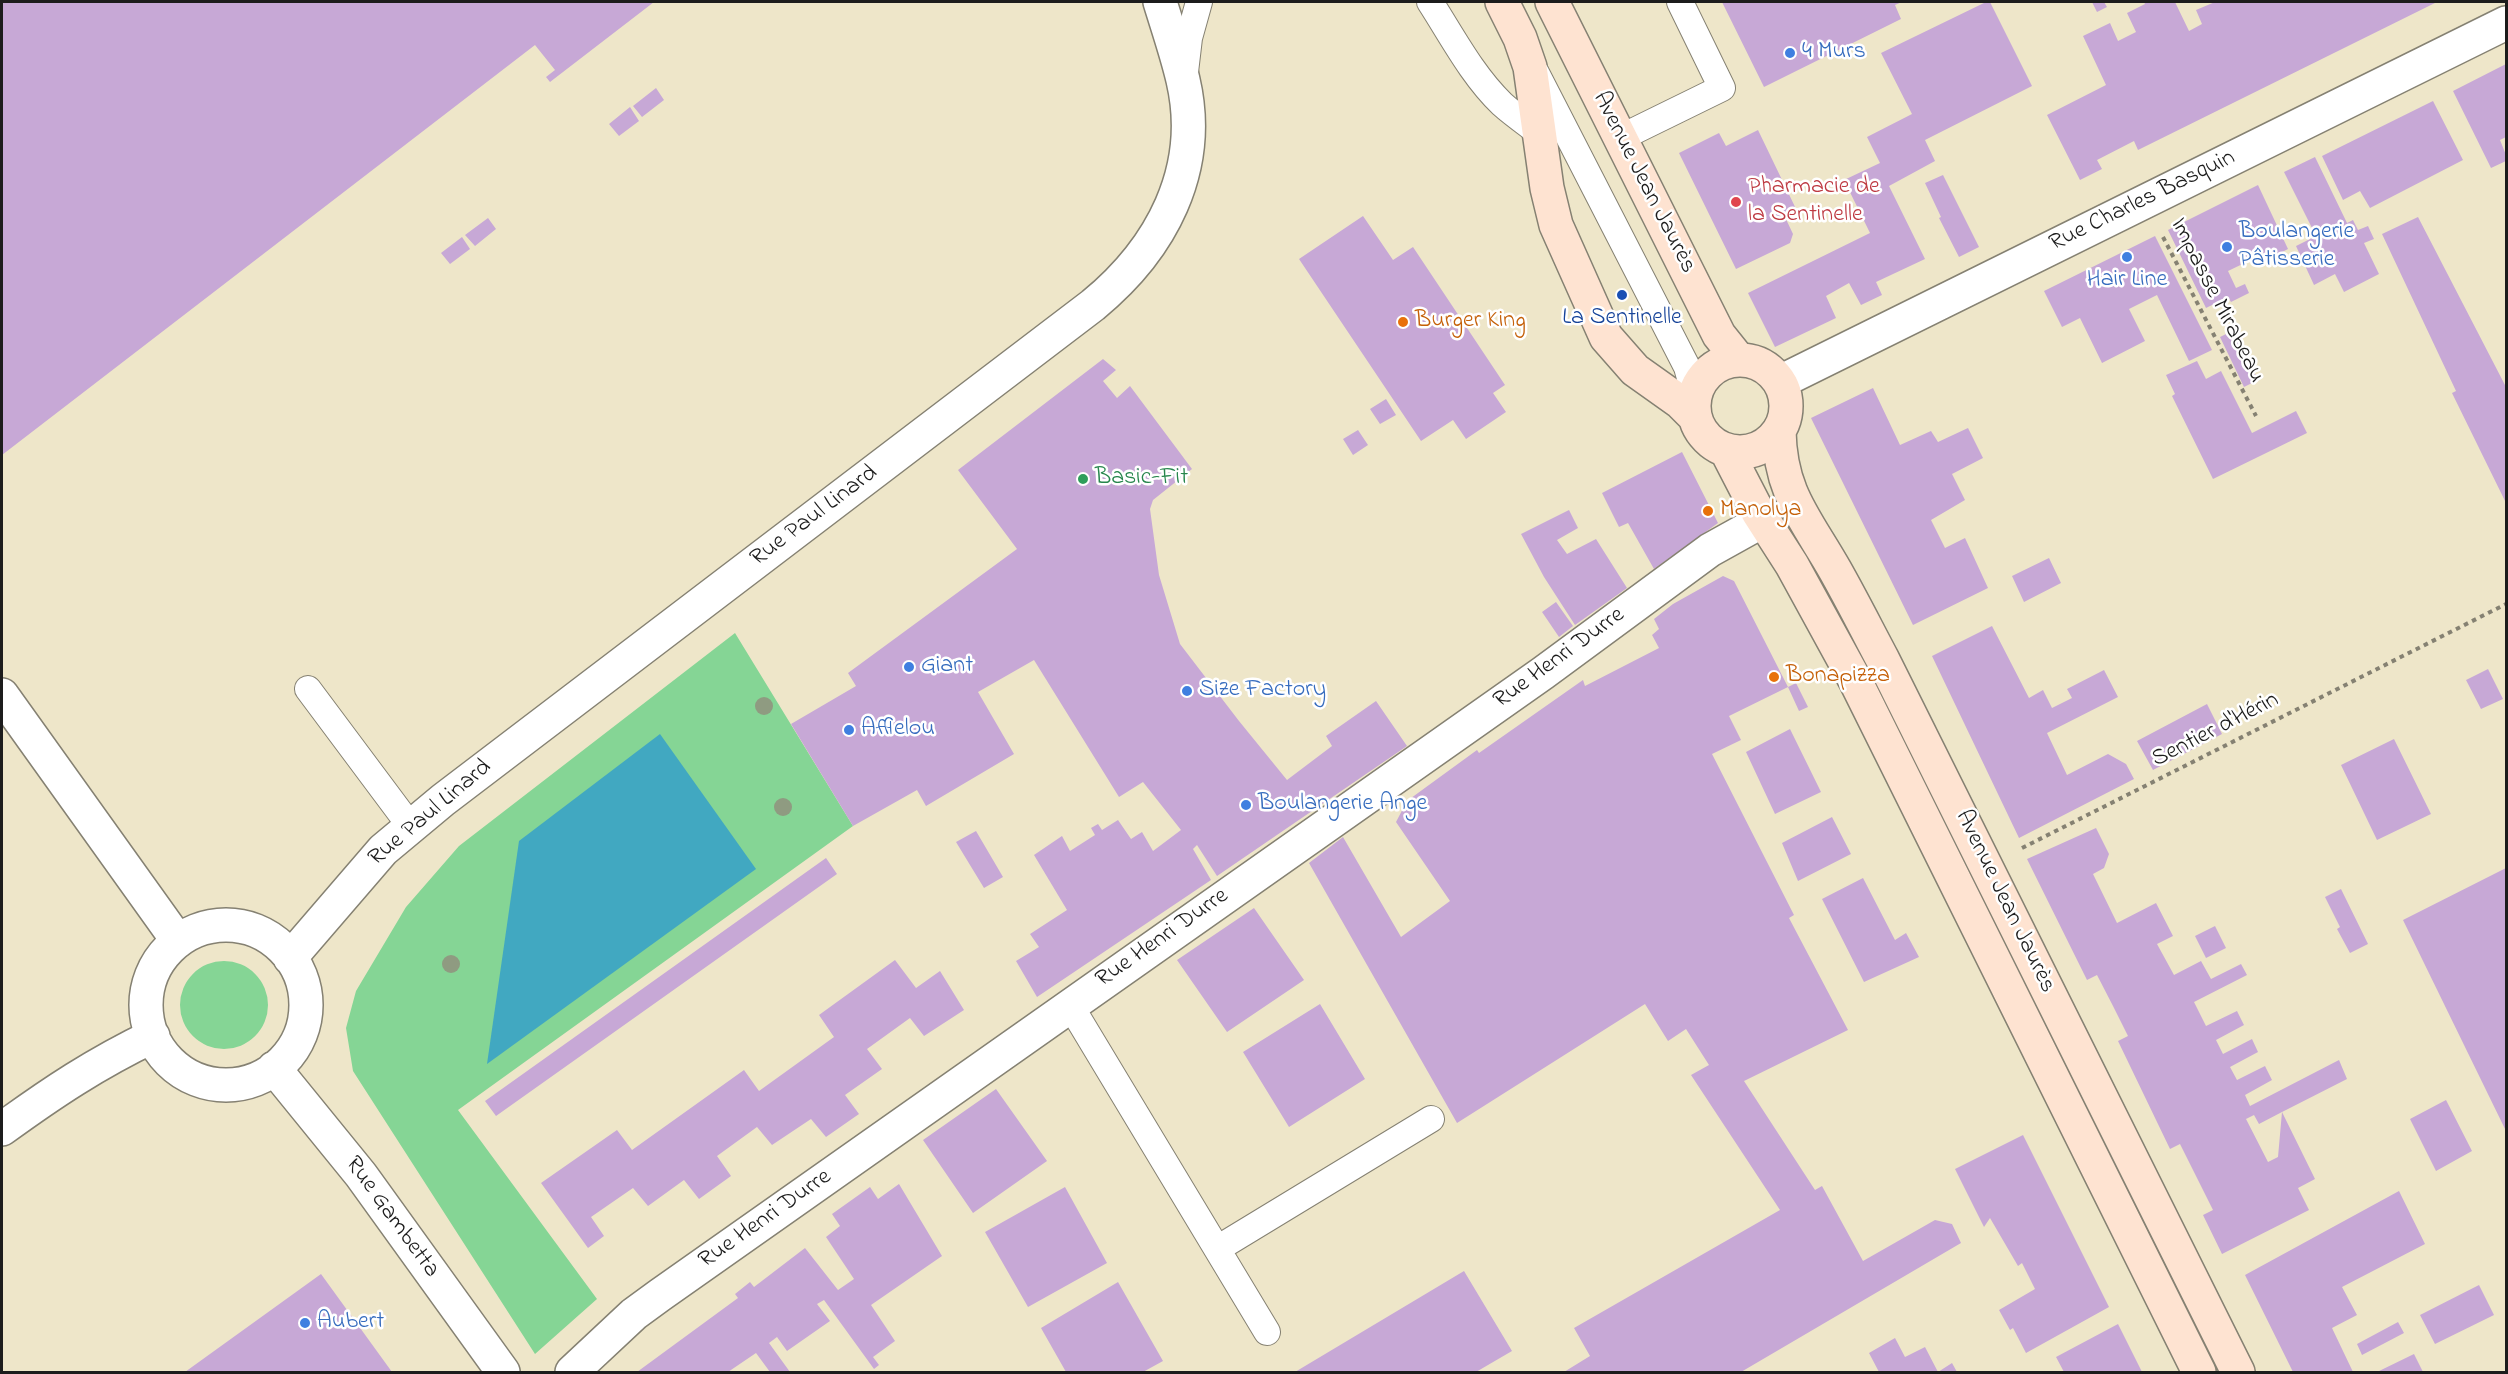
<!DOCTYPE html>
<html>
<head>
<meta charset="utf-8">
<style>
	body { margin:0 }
	#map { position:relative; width:2508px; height:1374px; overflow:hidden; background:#eee6c9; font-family:"Indie Flower",sans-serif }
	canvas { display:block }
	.frame { position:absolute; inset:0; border:3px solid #1c1c1c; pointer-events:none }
</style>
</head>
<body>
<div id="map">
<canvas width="2508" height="1374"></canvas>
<div class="frame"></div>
</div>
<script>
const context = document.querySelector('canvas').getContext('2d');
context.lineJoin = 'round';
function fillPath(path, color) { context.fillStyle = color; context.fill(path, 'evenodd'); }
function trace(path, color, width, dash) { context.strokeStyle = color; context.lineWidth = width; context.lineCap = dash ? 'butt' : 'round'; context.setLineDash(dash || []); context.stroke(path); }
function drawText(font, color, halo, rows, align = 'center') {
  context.font = font + ' "Indie Flower",sans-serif'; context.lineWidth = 5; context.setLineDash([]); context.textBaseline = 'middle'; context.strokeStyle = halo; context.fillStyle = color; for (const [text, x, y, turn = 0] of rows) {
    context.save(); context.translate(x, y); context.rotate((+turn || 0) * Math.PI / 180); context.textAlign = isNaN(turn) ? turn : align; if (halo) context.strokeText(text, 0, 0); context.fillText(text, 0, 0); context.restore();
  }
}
fillPath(new Path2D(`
	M735,633L853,826L458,1110L597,1299L535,1354L353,1071L346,1028L356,991L406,907L459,846Z
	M180 1005a44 44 0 1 1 88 0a44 44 0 1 1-88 0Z`), '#85d595');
fillPath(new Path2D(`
	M660,734L756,869L487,1064L519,841Z`), '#41a8c1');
fillPath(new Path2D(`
	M2,2H654L550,82L546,77L555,70L535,45L2,455Z
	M1722,2H1902L1895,5L1901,19L1764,87Z
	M1986,2H1990L2032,86L1925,140L1935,161L1889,186L1925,259L1876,282L1882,295L1861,305L1849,283L1826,296L1836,318L1775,347L1748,293L1870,233L1844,180L1880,163L1867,137L1912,114L1881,53Z
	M2092,2H2104L2107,7L2097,12Z
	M2144,2H2175L2189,31L2202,24L2196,10L2215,2H2437L2138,150L2134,141L2097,160L2102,169L2080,180L2047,115L2106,85L2083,36L2110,23L2118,41L2136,32L2127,13L2145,4Z
	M2506,64V137L2500,140L2506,155V161L2491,168L2453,91Z
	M656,88L664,100L642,117L633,106Z
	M2433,101L2463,160L2370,208L2360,191L2343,200L2322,156Z
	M630,107L639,121L619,136L609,124Z
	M1758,130L1797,211L1785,217L1793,234L1790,243L1736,269L1679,153L1719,133L1726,146Z
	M2315,157L2347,223L2353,220L2358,230L2368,226L2374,239L2364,243L2379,274L2344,292L2335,274L2314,285L2296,246L2316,236L2284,172Z
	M1943,175L1979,247L1959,257L1939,218L1941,217L1925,183Z
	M2258,185L2288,249L2257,265L2253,259L2228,271L2236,288L2245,284L2249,293L2231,302L2228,297L2206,308L2168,230Z
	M1363,216L1393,260L1413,247L1505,385L1493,393L1506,412L1466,439L1453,420L1421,441L1299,259Z
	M2418,217L2506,387V503L2452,393L2456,391L2382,234Z
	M488,218L496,229L475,246L465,235Z
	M2155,236L2212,350L2189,361L2157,295L2129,309L2145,341L2102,363L2080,318L2062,327L2044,291Z
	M462,237L470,249L450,264L441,253Z
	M2234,330L2258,380L2244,387L2220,337Z
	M1103,359L1116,370L1103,381L1117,398L1130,386L1192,469L1153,500L1150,509L1159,575L1180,644L1239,721L1287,780L1332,746L1326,736L1376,701L1407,746L1217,876L1197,845L1193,849L1211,880L1037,997L1016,961L1039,947L1030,934L1067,910L1034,855L1062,836L1070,851L1095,835L1091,828L1098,824L1102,830L1118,820L1131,839L1142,832L1153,851L1181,830L1143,782L1119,797L1034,660L978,692L1014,754L926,806L917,790L853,826L791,724L856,686L848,673L1017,549L958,470Z
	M2197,361L2206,379L2221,371L2252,433L2296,411L2307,433L2213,479L2172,396L2175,394L2166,375Z
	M1873,388L1900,445L1931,431L1938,442L1968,428L1983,458L1952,474L1965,500L1931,520L1945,548L1965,538L1988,588L1913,625L1811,418Z
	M1386,399L1396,415L1380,424L1370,409Z
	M1358,430L1368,445L1353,455L1343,439Z
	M1682,452L1718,523L1654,569L1628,523L1619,527L1602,493Z
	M1569,510L1578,528L1557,540L1567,554L1596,539L1627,588L1575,625L1544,577L1521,534Z
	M2049,558L2061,583L2024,602L2012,576Z
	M1723,576L1734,581L1788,687L1729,716L1741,740L1712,754L1794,915L1789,918L1848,1030L1744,1081L1815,1190L1822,1186L1863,1261L1935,1220L1952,1224L1961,1243L1741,1372H1564L1590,1356L1574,1328L1780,1210L1691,1075L1709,1065L1686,1029L1668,1041L1645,1004L1457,1123L1309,863L1343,837L1401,937L1450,901L1396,822L1407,801L1477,750L1479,753L1583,680L1585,686L1659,648L1652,635L1659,629L1654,619L1673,604Z
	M1556,602L1573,626L1559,637L1542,612Z
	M1992,626L2029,698L2043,690L2052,708L2072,698L2067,689L2104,670L2118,697L2047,733L2067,775L2108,754L2126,764L2134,779L2019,838L1932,656Z
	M2488,669L2503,699L2481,709L2466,680Z
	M1796,683L1808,707L1799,711L1788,687Z
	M2207,704L2222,734L2153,770L2137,741Z
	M1790,729L1821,792L1775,814L1746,752Z
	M2394,739L2431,814L2377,840L2341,765Z
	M1832,817L1851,854L1798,881L1782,843Z
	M2096,828L2109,854L2104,868L2093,874L2117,923L2156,903L2173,936L2157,944L2174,975L2201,961L2211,979L2241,964L2247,975L2194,1002L2206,1026L2237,1011L2244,1025L2216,1040L2223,1054L2252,1039L2258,1052L2230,1067L2237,1080L2265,1066L2272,1080L2245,1095L2250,1106L2339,1060L2347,1079L2286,1110L2282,1112L2259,1124L2254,1115L2246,1119L2268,1162L2278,1157L2282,1112L2315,1179L2298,1188L2309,1210L2222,1254L2203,1215L2213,1210L2180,1144L2170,1149L2118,1041L2128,1036L2113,1006L2097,975L2087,980L2027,859Z
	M976,831L1003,877L984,888L956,842Z
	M826,858L837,874L496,1116L485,1101Z
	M2506,868V1131L2403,920Z
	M1863,878L1895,940L1906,933L1919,957L1864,982L1822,899Z
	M2341,889L2368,944L2350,953L2337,929L2340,927L2325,897Z
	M1254,908L1304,980L1227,1032L1177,960Z
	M2215,926L2226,948L2206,958L2195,936Z
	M895,960L916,988L940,971L964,1010L924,1036L910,1018L867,1049L882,1069L845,1095L859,1114L826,1137L811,1119L772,1145L757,1127L717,1156L731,1176L699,1199L684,1180L648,1206L633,1188L591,1217L604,1236L588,1248L541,1183L617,1130L632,1150L744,1070L759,1091L834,1037L819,1015Z
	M1320,1004L1365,1079L1289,1127L1243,1052Z
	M996,1089L1047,1161L973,1213L923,1140Z
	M2446,1100L2472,1151L2436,1171L2410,1119Z
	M2023,1135L2109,1307L2026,1353L2013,1328L2010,1330L1999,1310L2035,1289L2022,1263L2018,1266L1990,1218L1984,1227L1955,1169Z
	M899,1184L942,1256L871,1305L895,1341L873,1357L879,1365L874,1369L824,1300L817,1304L830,1321L787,1351L777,1337L769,1343L790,1372H770L756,1353L728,1372H637L738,1298L735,1294L750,1282L754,1287L805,1248L838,1290L854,1279L826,1237L840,1226L832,1214L870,1187L878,1199Z
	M1065,1187L1107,1263L1028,1307L985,1232Z
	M2399,1191L2425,1244L2342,1287L2357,1315L2332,1328L2353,1372H2293L2245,1275Z
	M1464,1271L1512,1351L1476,1372H1295Z
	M321,1274L392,1372H185Z
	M1118,1282L1163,1361L1143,1372H1066L1041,1328Z
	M2479,1285L2494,1315L2435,1344L2420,1315Z
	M2398,1322L2404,1333L2362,1355L2357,1344Z
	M2118,1324L2142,1372H2064L2056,1357Z
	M1895,1338L1905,1357L1925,1347L1938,1372L1952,1363L1957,1372H1879L1869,1353Z
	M2414,1354L2423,1372H2377Z`), '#c7a8d6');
const lane = new Path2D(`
	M1430,2C1452,36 1472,75 1502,104C1513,114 1526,123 1538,132
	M1185,72L1189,38L1199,2
	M1536,73L1687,367L1695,396
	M1620,138L1722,88L1680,2
	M308,689L411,827
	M1070,1005L1267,1332
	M1217,1249L1431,1119`);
const street = new Path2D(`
	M1780,382L2506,23
	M2,695L178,941
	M146 1005a80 80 0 1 1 160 0a80 80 0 1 1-160 0Z
	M290,958L383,850L443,800L1093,305C1161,249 1204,170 1183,80C1177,54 1168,28 1160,2
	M274,1068L361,1175L503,1372
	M2,1129C53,1092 95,1064 153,1036
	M572,1372L634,1314L660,1295L1543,673L1710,550L1764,520`);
const secondary = new Path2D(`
	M1502,2L1520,38L1530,67L1547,188L1556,225L1606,337L1635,370L1680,402L1695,417
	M1552,2L1719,335L1739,360
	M1694 406a46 46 0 1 1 92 0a46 46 0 1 1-92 0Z
	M1779,431C1780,493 1806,519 1835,570C1852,600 1867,630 1883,660L2238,1372
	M1726,450L1758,512L1792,565L1855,680L2199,1372`);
trace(lane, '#858172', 28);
trace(street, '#858172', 36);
trace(secondary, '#858172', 36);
trace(new Path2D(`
	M2163,237L2256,416
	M2022,848L2506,604`), '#858172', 4, [4.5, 4.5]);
trace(lane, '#fff', 26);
trace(street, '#fff', 33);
trace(secondary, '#fee3d1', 33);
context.fillStyle = '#8f9b81';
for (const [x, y] of [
	[764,706],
	[783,807],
	[451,964]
]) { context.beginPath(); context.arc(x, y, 9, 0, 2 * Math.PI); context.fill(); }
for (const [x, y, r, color] of [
	[1790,53,6,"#3f7fe0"],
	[1736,202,6,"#e0444e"],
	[2227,247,6,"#3f7fe0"],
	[2127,257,6,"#3f7fe0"],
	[1622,295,6,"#1a4fb4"],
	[1403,322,6,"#e8710a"],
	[1083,479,6,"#2e9e5b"],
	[1708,511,6,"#e8710a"],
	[909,667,6,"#3f7fe0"],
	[1774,677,6,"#e8710a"],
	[1187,691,6,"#3f7fe0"],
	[849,730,6,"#3f7fe0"],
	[1246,805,6,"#3f7fe0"],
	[305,1323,6,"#3f7fe0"]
]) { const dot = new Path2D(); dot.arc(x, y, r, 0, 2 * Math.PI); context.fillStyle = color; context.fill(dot); trace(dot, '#fff', 2); }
drawText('24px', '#366cbe', '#fff', [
	["4 Murs",1802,53],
	["Boulangerie",2239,233],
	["Pâtisserie",2239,261],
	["Hair Line",2127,281,"center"],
	["Giant",921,667],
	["Size Factory",1199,691],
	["Afflelou",861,730],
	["Boulangerie Ange",1258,805],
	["Aubert",317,1323]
], 'left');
drawText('24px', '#1c1c1c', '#fff', [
	["Avenue Jean Jaurès",1643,183,63],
	["Rue Charles Basquin",2143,202,-26],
	["Impasse Mirabeau",2216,301,63],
	["Rue Paul Linard",815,517,-37],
	["Rue Henri Durre",1560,659,-36],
	["Sentier d'Hérin",2216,731,-27],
	["Rue Paul Linard",431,814,-40],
	["Avenue Jean Jaurès",2004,902,64],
	["Rue Henri Durre",1163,939,-35],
	["Rue Gambetta",391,1218,54],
	["Rue Henri Durre",766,1220,-35]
]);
drawText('24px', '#be3a42', '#fff', [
	["Pharmacie de",1748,188],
	["la Sentinelle",1748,216]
], 'left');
drawText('24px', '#164399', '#fff', [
	["La Sentinelle",1622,319]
]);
drawText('24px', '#c56008', '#fff', [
	["Burger King",1415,322],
	["Manolya",1720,511],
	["Bonapizza",1786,677]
], 'left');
drawText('24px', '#27864d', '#fff', [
	["Basic-Fit",1095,479]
], 'left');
</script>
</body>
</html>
